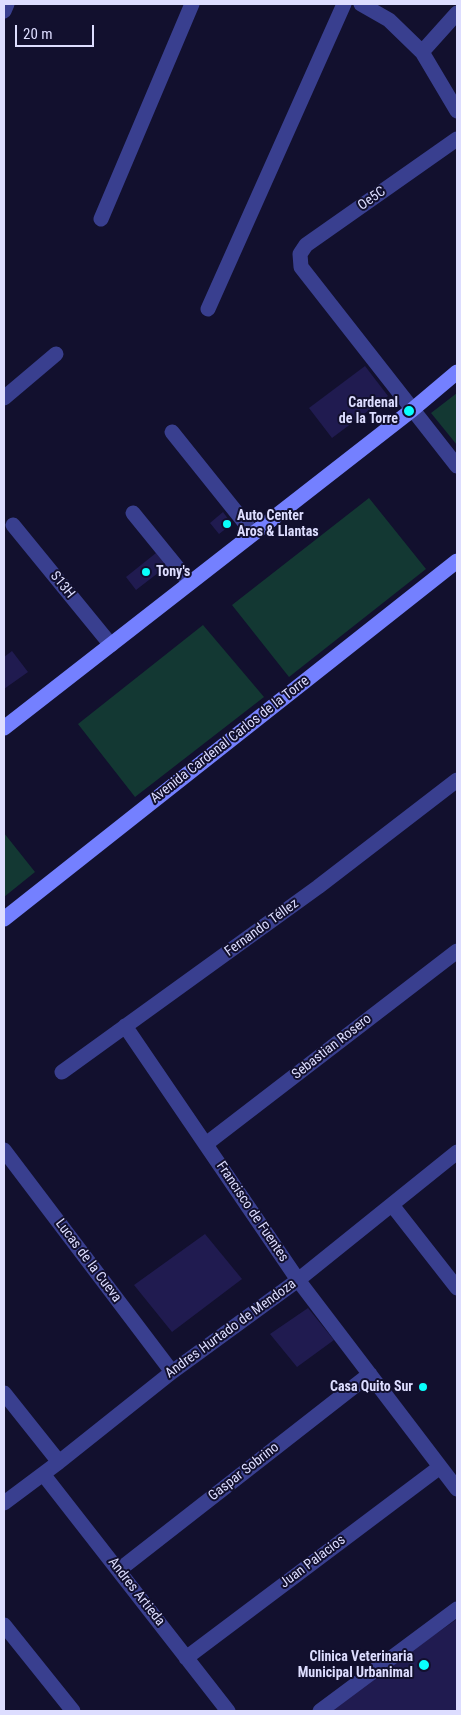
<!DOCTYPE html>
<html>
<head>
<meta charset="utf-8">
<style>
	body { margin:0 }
	#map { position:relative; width:461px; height:1715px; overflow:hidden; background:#12102e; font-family:"Roboto Condensed",sans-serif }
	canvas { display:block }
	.frame { position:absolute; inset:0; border:5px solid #ddf; pointer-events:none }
	.scale { position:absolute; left:15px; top:25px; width:79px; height:22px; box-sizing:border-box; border:2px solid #ddf; border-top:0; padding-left:6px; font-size:15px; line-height:18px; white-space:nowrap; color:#ddf; -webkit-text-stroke:4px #12102e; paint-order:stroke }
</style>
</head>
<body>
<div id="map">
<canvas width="461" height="1715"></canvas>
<div class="frame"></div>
<div class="scale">20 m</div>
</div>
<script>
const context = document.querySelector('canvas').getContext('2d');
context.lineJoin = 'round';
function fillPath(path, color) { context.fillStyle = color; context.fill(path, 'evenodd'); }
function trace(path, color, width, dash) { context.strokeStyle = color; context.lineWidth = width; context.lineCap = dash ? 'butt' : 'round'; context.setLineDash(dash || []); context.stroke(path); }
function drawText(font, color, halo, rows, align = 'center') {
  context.font = font + ' "Roboto Condensed",sans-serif'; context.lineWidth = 4; context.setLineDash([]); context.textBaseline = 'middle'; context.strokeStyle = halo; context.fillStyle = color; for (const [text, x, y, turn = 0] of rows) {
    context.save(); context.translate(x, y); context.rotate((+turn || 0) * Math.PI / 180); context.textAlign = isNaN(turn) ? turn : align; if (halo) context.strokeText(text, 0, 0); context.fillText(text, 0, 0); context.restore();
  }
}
fillPath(new Path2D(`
	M457,393V445L431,413Z
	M369,498L426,569L289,677L232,605Z
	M203,625L264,697L135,797L78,724Z
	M4,833L35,872L4,897Z`), '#133833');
fillPath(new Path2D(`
	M365,366L388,396L332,438L309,408Z
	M223,512L232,524L219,534L210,523Z
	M156,553L167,566L136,590L126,577Z
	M12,651L28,672L4,689V657Z
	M205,1234L242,1279L172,1332L134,1285Z
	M308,1308L334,1340L297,1367L270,1334Z
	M457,1619V1711H325Z`), '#201b50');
trace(new Path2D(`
	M361,4L389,20L422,52L457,111
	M4,11L7,4
	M422,52L457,13
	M457,139L306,245L300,254L301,267L457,466
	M101,219L192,4
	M208,309L344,4
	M4,398L56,354
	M172,432L253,533
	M133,513L190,583
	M13,525L111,645
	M125,1026L298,1280L457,1489
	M62,1072L318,887L457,780
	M206,1144L457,951
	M4,1150L172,1372
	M392,1205L457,1288
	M4,1393L59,1462
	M43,1474L228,1711
	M4,1503L59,1462L172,1372L298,1280L457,1152
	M119,1570L370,1374
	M4,1625L73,1711
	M186,1658L440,1467
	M320,1711L457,1609`), '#393f8f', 15);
trace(new Path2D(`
	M4,728L412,410L457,372
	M4,919L457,561`), '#7480ff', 15);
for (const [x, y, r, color] of [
	[409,411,6,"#09fffc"],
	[227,524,5,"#09fffc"],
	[146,572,5,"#09fffc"],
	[423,1387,5,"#09fffc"],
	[424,1665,6,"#09fffc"]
]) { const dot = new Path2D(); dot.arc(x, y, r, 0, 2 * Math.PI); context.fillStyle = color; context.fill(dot); trace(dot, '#12102e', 2); }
drawText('14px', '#ddf', '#12102e', [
	["Oe5C",372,199,-35],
	["S13H",62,585,51],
	["Avenida Cardenal Carlos de la Torre",230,740,-38],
	["Fernando Téllez",262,928,-36],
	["Sebastian Rosero",332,1047,-38],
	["Francisco de Fuentes",252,1212,56],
	["Lucas de la Cueva",88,1261,53],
	["Andres Hurtado de Mendoza",231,1329,-36],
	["Gaspar Sobrino",244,1472,-38],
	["Juan Palacios",313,1562,-37],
	["Andres Artieda",136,1592,52]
]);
drawText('bold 14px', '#ddf', '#12102e', [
	["Cardenal",398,403],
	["de la Torre",398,419],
	["Auto Center",237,516,"left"],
	["Aros & Llantas",237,532,"left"],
	["Tony's",156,572,"left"],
	["Casa Quito Sur",413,1387],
	["Clinica Veterinaria",413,1657],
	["Municipal Urbanimal",413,1673]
], 'right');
</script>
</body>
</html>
